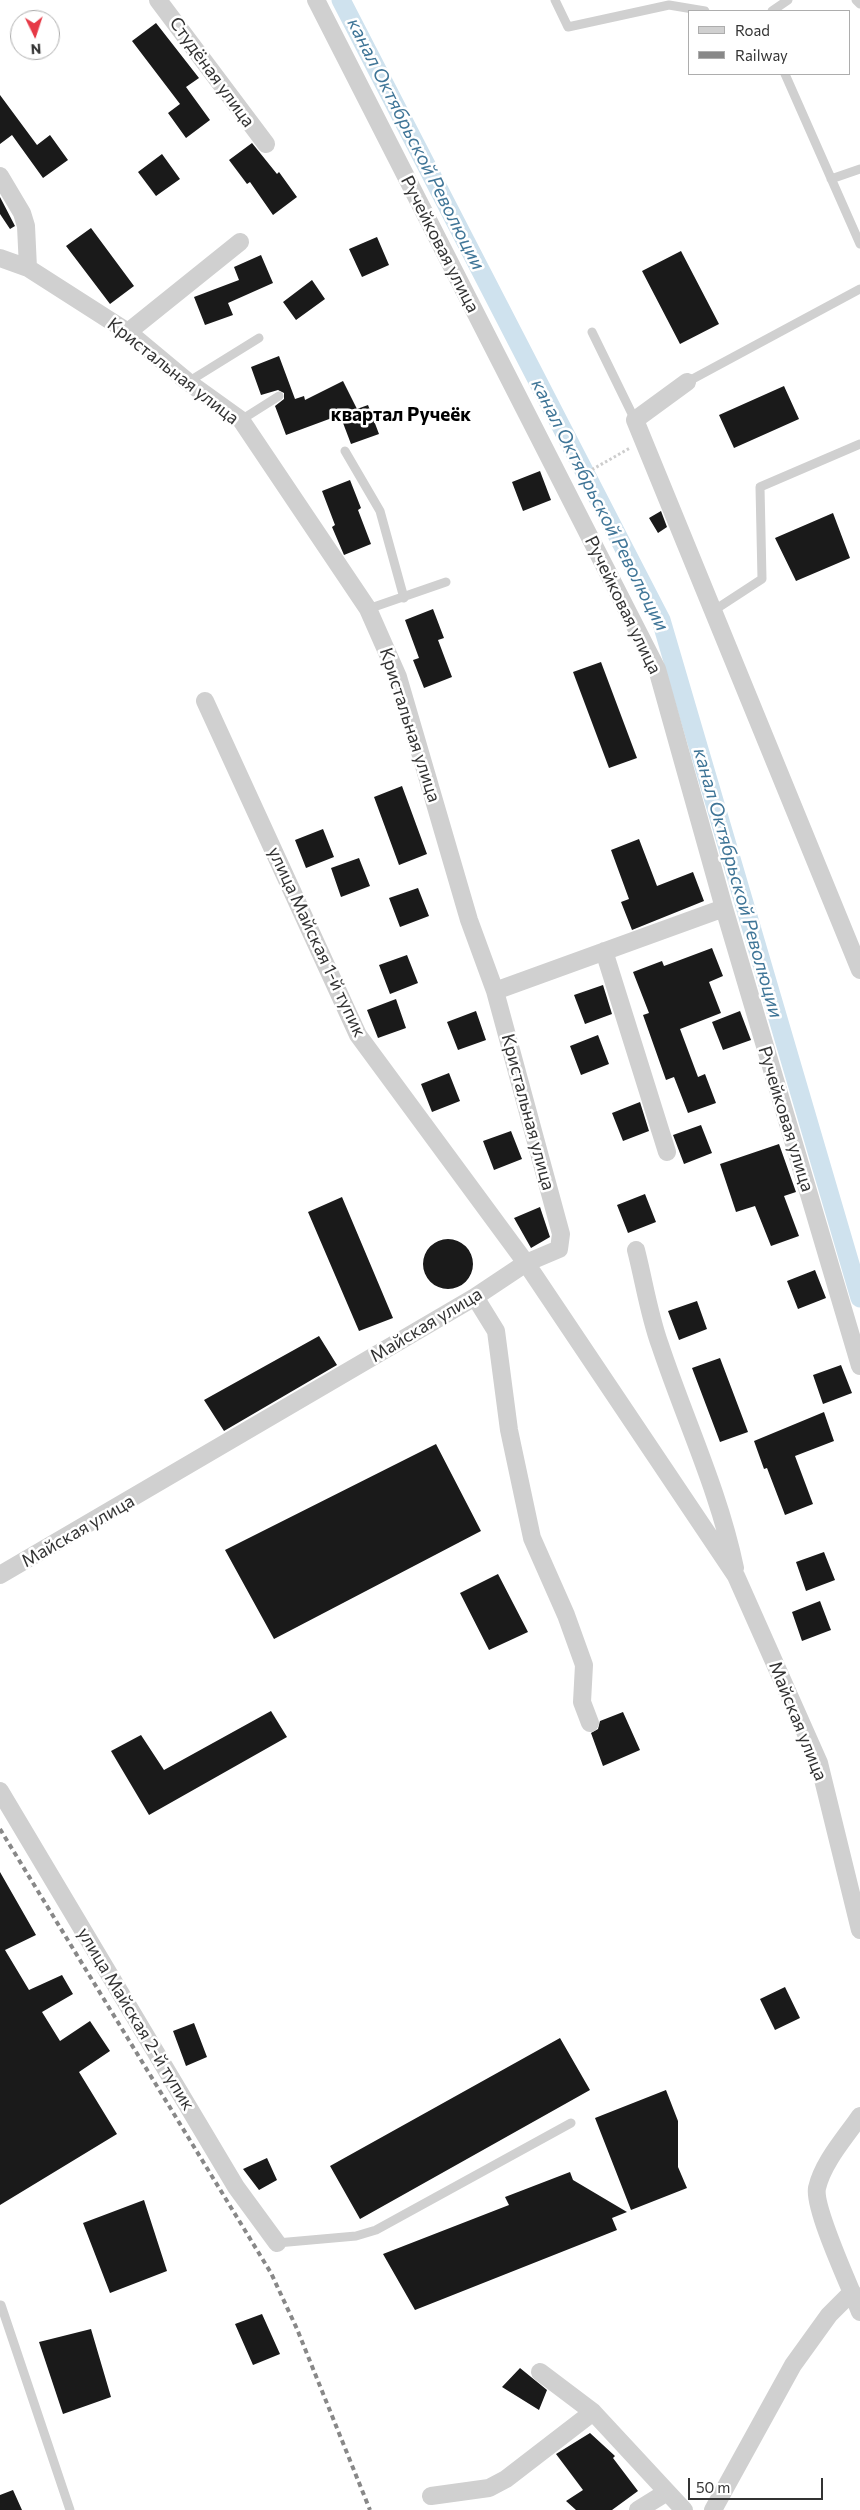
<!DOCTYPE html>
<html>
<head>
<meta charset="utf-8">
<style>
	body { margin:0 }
	#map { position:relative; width:860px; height:2510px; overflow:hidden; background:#fff; font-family:Commissioner,sans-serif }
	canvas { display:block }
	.legend { position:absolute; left:688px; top:10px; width:162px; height:65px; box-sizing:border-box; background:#fff; border:1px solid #adadad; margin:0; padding:6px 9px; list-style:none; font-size:15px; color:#333 }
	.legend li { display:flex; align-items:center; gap:10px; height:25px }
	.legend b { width:25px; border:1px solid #adadad }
	.north { position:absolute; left:10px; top:10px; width:50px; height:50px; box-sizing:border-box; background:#fff; border:1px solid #adadad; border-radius:50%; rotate:176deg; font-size:14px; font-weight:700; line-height:20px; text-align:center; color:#333 }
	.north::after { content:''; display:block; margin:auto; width:18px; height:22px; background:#e63946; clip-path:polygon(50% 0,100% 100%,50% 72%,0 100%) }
	.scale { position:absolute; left:688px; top:2478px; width:135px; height:22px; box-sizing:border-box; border:2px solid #333; border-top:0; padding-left:6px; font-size:15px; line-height:18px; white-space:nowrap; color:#333; -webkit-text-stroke:4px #fff; paint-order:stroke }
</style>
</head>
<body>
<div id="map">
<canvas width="860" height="2510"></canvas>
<ul class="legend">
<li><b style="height:6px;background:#d0d0d0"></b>Road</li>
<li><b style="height:6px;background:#888"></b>Railway</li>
</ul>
<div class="north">N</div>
<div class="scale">50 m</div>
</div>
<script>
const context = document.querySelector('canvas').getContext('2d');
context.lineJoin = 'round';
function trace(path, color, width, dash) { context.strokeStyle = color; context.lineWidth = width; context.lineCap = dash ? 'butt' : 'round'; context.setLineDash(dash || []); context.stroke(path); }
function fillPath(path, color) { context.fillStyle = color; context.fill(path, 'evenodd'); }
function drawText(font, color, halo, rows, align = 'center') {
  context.font = font + ' Commissioner,sans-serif'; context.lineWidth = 5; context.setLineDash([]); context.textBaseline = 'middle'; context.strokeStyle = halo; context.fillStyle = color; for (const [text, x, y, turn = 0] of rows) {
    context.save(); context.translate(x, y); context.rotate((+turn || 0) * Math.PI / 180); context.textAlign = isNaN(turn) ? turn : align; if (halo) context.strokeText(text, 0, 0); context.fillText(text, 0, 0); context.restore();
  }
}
trace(new Path2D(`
	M341,0L661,620L860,1298`), '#cfe2ee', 19);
fillPath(new Path2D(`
	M156,23L199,78L186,87L210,120L186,138L168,113L180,104L132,41Z
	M0,95L37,145L50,135L68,160L43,178L12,135L0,144Z
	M252,143L277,174L279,172L297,197L273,215L250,182L247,184L229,160Z
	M162,154L180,179L156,196L138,172Z
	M0,197L15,226L10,229L0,214Z
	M91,228L134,286L110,304L66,246Z
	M377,237L389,265L362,277L349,249Z
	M681,251L719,324L680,344L642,271Z
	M261,255L273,283L228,303L233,315L205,325L194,297L239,280L234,267Z
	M312,280L325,299L296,320L283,302Z
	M279,356L295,399L304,396L305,400L343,381L357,409L368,405L379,434L351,444L340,415L286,435L275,406L284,399V393L278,390L261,395L251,367Z
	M784,386L799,419L734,448L719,415Z
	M540,471L551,500L523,511L512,482Z
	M350,480L361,508L358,510L371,544L344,555L332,527L335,525L322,491Z
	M661,511L667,527L658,533L649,518Z
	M833,513L850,558L796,581L775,538Z
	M433,609L444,638L438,640L452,677L424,688L413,660L419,658L405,620Z
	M601,662L637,758L609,768L573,672Z
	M402,786L427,854L399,865L374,797Z
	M323,829L334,857L306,868L295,840Z
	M639,839L657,886L693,872L704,901L632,930L621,902L629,899L611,850Z
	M359,858L370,886L341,897L331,868Z
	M418,888L429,916L400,927L389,898Z
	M712,948L723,976L709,982L721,1013L680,1029L698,1077L705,1074L716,1103L688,1113L674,1077L666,1080L643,1015L649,1013L633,972L662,961L664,966Z
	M407,955L418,983L390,994L379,965Z
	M603,985L612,1014L585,1024L574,995Z
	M396,999L406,1028L378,1038L367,1010Z
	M476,1011L486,1040L458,1050L447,1022Z
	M740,1011L751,1040L723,1050L712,1022Z
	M598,1035L609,1064L581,1075L570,1046Z
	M449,1073L460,1101L432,1112L421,1084Z
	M640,1102L649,1131L623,1141L612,1113Z
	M701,1125L712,1153L684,1164L673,1135Z
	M511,1131L522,1159L494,1170L483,1141Z
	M779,1144L796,1192L784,1196L799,1236L771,1246L755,1206L736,1212L720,1164Z
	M645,1194L656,1222L628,1233L617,1205Z
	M342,1197L393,1318L359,1331L308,1212Z
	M540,1207L550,1237L531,1248L514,1218Z
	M423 1264a25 25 0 1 1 50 0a25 25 0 1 1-50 0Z
	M815,1270L826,1298L798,1309L787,1281Z
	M697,1301L707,1329L679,1340L668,1311Z
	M319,1336L337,1365L224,1431L204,1400Z
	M720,1358L748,1432L720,1442L692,1368Z
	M841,1365L852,1393L823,1404L813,1375Z
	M824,1412L834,1441L795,1456L813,1504L785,1515L767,1468L764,1469L754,1441Z
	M436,1444L481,1531L274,1639L225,1550Z
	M824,1552L835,1580L806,1591L796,1562Z
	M498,1574L528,1632L489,1650L460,1593Z
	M820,1601L831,1630L802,1641L792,1612Z
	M271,1711L287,1737L149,1815L111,1751L141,1735L164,1770Z
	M623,1712L640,1750L603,1766L591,1733L598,1729L600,1721Z
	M0,1872L36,1935L5,1950L29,1990L62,1975L73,1994L42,2012L60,2041L90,2021L110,2051L79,2072L117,2134L0,2205Z
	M785,1987L800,2018L775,2030L760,1999Z
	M194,2023L207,2057L186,2066L173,2031Z
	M560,2038L590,2090L360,2219L330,2166Z
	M666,2090L678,2121V2167L687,2188L631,2210L595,2118Z
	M267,2158L277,2180L259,2190L243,2169Z
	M570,2172L573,2180L627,2212L612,2218L617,2230L415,2310L383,2254L509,2205L505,2197Z
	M144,2200L167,2271L110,2293L83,2223Z
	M262,2314L280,2354L253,2365L235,2324Z
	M91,2329L111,2397L63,2414L39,2342Z
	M520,2368L547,2390L539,2410L502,2387Z
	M590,2433L615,2456L613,2458L638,2491L612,2510H576L566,2501L583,2490L556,2454Z
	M13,2490L22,2510H0V2495Z`), '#1a1a1a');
trace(new Path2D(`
	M579,477L630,448`), '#cdcdcd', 3, [2.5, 2.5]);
trace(new Path2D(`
	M555,0L568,27L669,5L705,11
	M856,0L860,4
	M772,11L788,0
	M785,74L860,244
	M831,179L860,169
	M592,332L635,420
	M188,382L259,338
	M687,382L860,289
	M241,420L279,396
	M345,451L380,511L404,598
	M368,609L446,582
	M713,611L762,579L760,487L860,444
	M277,2243L356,2236L376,2230L571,2123
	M1,2305L70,2510`), '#d0d0d0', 9);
trace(new Path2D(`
	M158,0L266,144
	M316,0L657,669L724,908L860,1366
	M0,176L22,213L26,226L28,268
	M0,258L28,268L128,332L188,382L241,420L368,609L398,677L469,920L495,991L561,1234L559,1249L526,1263L358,1035L205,701
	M128,332L240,242
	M687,382L635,420L860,970
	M604,951L667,1152
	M495,991L724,908
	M636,1250C644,1281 649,1315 660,1345C685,1420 719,1491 735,1568
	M475,1297L496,1331L509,1430L532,1538L566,1615L584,1665L582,1702L590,1723
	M0,1575L475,1297L526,1263L736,1576L819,1763L860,1930
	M0,1791L236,2187L277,2243
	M860,2116C845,2138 823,2162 817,2188C813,2208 851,2289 860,2312
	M540,2372L593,2412L684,2510
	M431,2496L489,2488L506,2479L593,2412
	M638,2510L667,2492
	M713,2510L793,2365L829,2315L852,2292`), '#d0d0d0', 18);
trace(new Path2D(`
	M0,1829L271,2273L297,2329L370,2510`), '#888', 4, [5, 4]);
drawText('18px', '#333', '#fff', [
	["Студёная улица",212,72,54],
	["Ручейковая улица",440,244,63],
	["Кристальная улица",173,371,38],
	["Ручейковая улица",623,605,64],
	["Кристальная улица",410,725,72],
	["улица Майская 1-й тупик",317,942,65],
	["Кристальная улица",528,1112,75],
	["Ручейковая улица",786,1119,73],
	["Майская улица",426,1325,-31],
	["Майская улица",78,1531,-30],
	["Майская улица",798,1721,68],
	["улица Майская 2-й тупик",136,2019,59]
]);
drawText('italic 19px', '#3f7597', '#fff', [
	["канал Октябрьской Революции",416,144,63],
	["канал Октябрьской Революции",600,505,63],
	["канал Октябрьской Революции",738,883,74]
]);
drawText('bold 19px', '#000', '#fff', [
	["квартал Ручеёк",401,415]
]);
</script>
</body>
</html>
